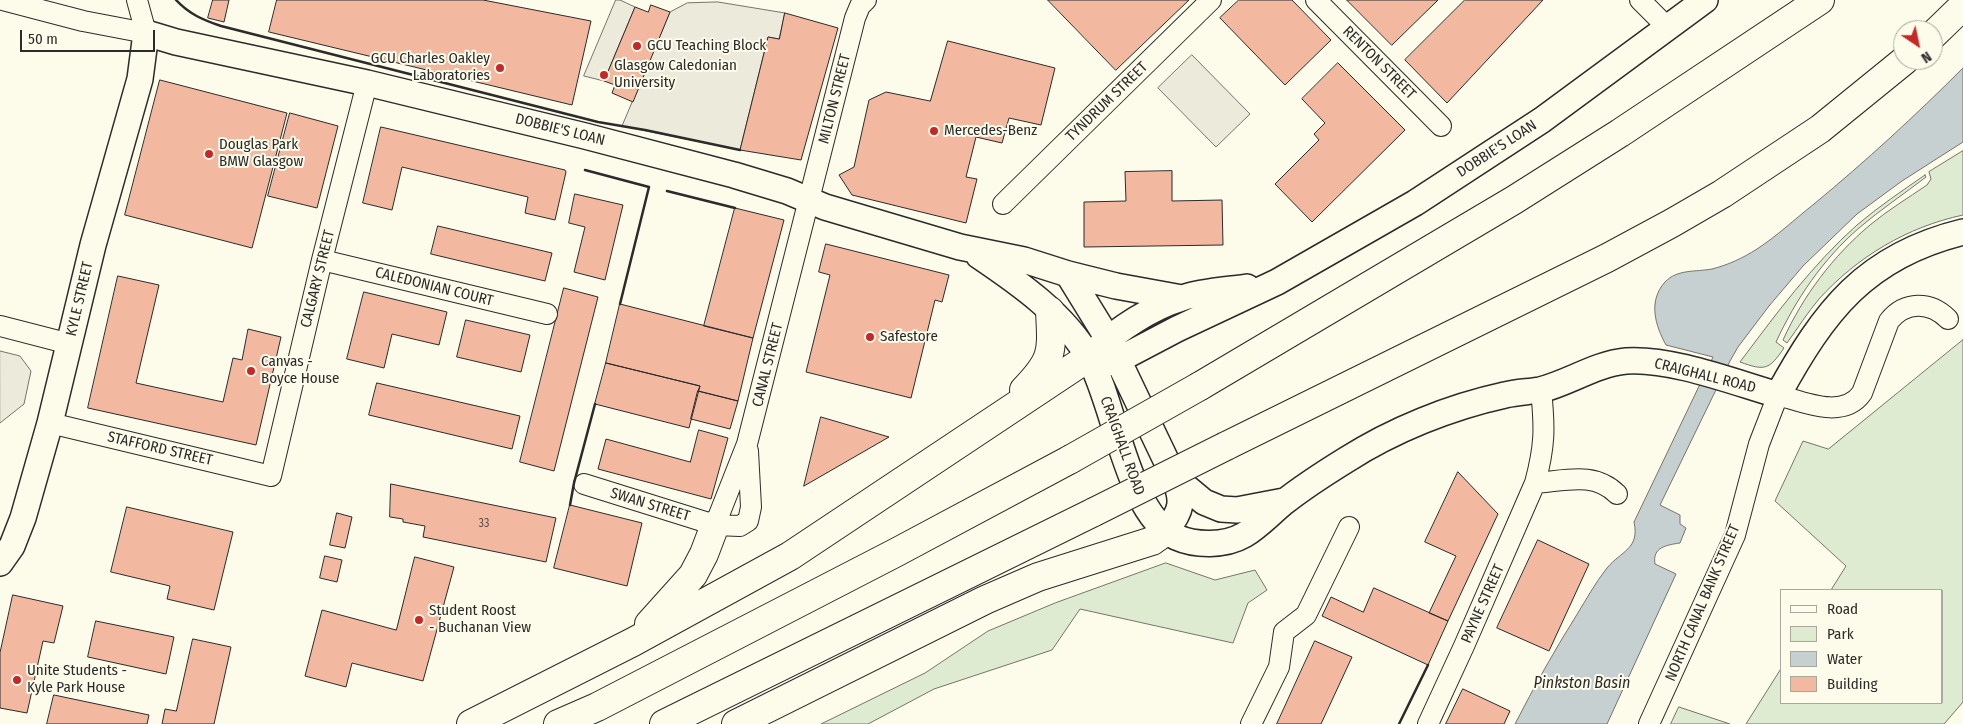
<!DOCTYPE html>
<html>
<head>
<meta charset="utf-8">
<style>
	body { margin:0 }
	#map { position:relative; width:1963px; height:724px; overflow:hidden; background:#fdfbea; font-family:"Fira Sans Condensed",sans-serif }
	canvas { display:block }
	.legend { position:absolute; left:1780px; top:589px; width:162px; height:115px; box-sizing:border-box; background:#fdfbea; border:1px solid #a9a89e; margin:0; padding:6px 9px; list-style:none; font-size:15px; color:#2b2b2b }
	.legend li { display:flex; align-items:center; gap:10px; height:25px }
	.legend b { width:25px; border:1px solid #a9a89e }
	.north { position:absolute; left:1893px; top:20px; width:50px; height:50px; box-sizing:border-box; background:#fdfbea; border:1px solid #a9a89e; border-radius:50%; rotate:146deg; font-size:14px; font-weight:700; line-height:20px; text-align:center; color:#2b2b2b }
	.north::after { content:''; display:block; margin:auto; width:18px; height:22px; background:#c62828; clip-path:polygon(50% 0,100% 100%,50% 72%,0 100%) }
	.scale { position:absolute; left:20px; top:30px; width:135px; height:22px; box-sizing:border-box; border:2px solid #2b2b2b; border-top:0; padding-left:6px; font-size:15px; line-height:18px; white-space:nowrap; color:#2b2b2b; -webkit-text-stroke:4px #fdfbea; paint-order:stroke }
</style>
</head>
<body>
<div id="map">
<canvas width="1963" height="724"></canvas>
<ul class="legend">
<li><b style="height:6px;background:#fdfbea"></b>Road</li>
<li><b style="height:14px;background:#deebd1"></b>Park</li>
<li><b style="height:14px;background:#c7d0d0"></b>Water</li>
<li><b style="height:14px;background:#f2b8a0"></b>Building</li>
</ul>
<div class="north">N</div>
<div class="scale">50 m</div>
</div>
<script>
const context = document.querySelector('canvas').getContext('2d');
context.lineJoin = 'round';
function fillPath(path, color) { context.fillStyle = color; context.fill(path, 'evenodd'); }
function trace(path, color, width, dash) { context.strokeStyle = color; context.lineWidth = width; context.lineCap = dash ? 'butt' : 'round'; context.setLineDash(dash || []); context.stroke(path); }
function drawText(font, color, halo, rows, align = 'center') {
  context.font = font + ' "Fira Sans Condensed",sans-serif'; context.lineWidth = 4; context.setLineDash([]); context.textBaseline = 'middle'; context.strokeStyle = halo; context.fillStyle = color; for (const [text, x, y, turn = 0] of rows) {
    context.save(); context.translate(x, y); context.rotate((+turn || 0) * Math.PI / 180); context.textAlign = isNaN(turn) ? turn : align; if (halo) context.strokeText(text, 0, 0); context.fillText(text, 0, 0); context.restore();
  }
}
const green = new Path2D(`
	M1963,151V215C1907,227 1857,257 1819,299C1807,313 1798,328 1787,343L1783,340C1803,296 1833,256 1870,225C1888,210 1908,198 1927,185L1931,179L1929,172Z
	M1925,175L1926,177C1904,194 1880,210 1859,228C1823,259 1796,299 1776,342L1784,348C1769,370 1765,371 1740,362C1776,314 1812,265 1857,225C1878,207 1902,191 1925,175Z
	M1963,340V702L1944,724H1746L1782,667V703H1942V590H1831L1846,566L1775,501L1803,441L1828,449Z
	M1166,563L1215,580L1255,570L1267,590L1248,603L1233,643L1080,609L1052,650L934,689L868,724H821L925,673L988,631L1055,603Z
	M1679,707L1730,724H1671Z`);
fillPath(green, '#deebd1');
trace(green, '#74746e', 1);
const parking = new Path2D(`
	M616,0H620L635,7L604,81L584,76Z
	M718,2L785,13L779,39L768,37L740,150L622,126L670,12L687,3Z
	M1192,55L1250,114L1216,147L1158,88Z
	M0,351L20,356L31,371L24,404L0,423Z`);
fillPath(parking, '#eceadb');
trace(parking, '#74746e', 1);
const water = new Path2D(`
	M1963,68V142L1902,181L1857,214L1803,266L1769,306L1738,347L1730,361L1660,505L1680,515V524L1686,528L1680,543C1667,545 1652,547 1655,564L1676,574L1607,724H1515C1534,687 1554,651 1576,616C1586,600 1595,583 1607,568C1621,551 1640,549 1634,522L1713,357L1666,345C1655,325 1648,301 1665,282C1677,269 1696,272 1712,269C1728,265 1743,258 1757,249C1777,236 1795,219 1814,204C1866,161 1915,116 1963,68Z`);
fillPath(water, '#c7d0d0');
trace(water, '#74746e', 1);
const building = new Path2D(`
	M213,0H229L224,22L208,18Z
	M277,0H483L591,21L572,105L269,32Z
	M1048,0H1189L1116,70Z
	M1239,0H1292L1331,40L1285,85L1220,18Z
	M1347,0H1438L1392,45Z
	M1465,0H1543L1447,103L1405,60Z
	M651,5L670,12L633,102L612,93L615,85L604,81L635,7L648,12Z
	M785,13L838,28L801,160L740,150L768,37L779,39Z
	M948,41L1055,68L1041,125L1009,118L1002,143L976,137L966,177L977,179L966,223L852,195L839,175L854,167L869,100L886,92L930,101Z
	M1338,63L1405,130L1312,222L1275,184L1319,140L1314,134L1325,123L1302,99Z
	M160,80L287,113L252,248L125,215Z
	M290,113L338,126L317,208L268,196Z
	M381,127L565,170L566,172L555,220L525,213L528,197L402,167L392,210L363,203Z
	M1172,171V201L1222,200L1223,245L1084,247V202L1126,201L1125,172Z
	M575,194L623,205L605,280L574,272L585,227L569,223Z
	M735,208L784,220L753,338L704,326Z
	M438,226L552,253L545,281L431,254Z
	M826,244L949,275L942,302L935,300L911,398L806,372L830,275L819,272Z
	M118,276L159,285L136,383L223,402L233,358L242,360L248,329L281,337L256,445L88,408Z
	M564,288L598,297L554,471L520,462Z
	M364,292L447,312L439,345L392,334L384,368L347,359Z
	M620,304L753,338L738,401L698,391L700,386L606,363Z
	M466,320L530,335L521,372L457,357Z
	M606,363L700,386L689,428L595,404Z
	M377,383L520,416L512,449L369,415Z
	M698,391L738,401L730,429L691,419Z
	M821,417L889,437L804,486Z
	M699,430L728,438L711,499L598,469L606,439L690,462Z
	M1458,472L1498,514L1448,621L1429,613L1456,556L1425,542Z
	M391,484L556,518L546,562L423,537L425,526L403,522V519L390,517Z
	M570,505L642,523L627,586L554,568Z
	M127,507L233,532L214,610L167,599L170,586L111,572Z
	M337,513L352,517L345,548L330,545Z
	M1538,540L1589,564L1549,651L1497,628Z
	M325,556L342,560L337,582L320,578Z
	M415,557L454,567L423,681L352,663L346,687L305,676L322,610L396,630Z
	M1374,588L1448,621L1428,665L1322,616L1331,597L1363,612Z
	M13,595L63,606L54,643L43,641L27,713L0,708V653Z
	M96,621L174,637L166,674L88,657Z
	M193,639L231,647L214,724H162L165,709L176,711Z
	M1315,641L1352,657L1321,724H1277Z
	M1463,689L1510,711L1504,724H1446Z
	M54,695L149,715L147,724H47Z`);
fillPath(building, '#f2b8a0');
trace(building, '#2b2b2b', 1);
const minor = new Path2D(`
	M3,0L83,21L146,33L137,0
	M1316,0L1441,126
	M1640,0L1668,28
	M1003,204L1211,0
	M322,260L547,314
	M0,326L70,344
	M50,423L271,476L322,260L367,83
	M1535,483C1565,481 1594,471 1617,494
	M584,484L715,525L740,526L748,521L751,507L748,451
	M715,525L747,444L855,18L860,6L866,0
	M1251,724L1279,667L1284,632L1306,615L1349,527
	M1428,724L1464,646L1535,483C1545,446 1545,428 1541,390
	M1649,724L1735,535L1759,444L1778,395C1804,402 1843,420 1862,393L1889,321C1905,301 1930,301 1948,319`);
const major = new Path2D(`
	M979,256C1019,283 1065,315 1089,358C1115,403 1127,514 1176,537C1196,546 1225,546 1244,535C1258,527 1271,513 1283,503C1303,487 1325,473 1346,460C1393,430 1450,407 1505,395C1516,392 1528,392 1540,390C1569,383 1595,364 1626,361C1672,358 1733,382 1778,395C1824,311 1865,256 1963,232
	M1068,274L1108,339L1174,477L1204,502L1221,509L1237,510L1284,501
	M1096,350C1118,329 1152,307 1182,298C1202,291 1226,290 1247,287
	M1094,367L1118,360L1177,329L1277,282L1415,203L1542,120L1705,0
	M1166,531C1182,510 1184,502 1174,477
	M0,563L12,546L23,518L50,423L93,245L140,79L146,33L176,42L367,83L585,136L734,175L787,191L825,207L960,247L1024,260L1068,274L1116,286L1182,298`);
const highway = new Path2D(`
	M1933,35L1963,6
	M1200,386L1514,200L1620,133L1820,0
	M1024,390C1054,359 1052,352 1050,311
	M1226,446L1607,258L1672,223L1722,194L1820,129L1905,60
	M649,624L693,575L704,554L715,525
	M471,724L633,642L790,556L1089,357
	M558,724L597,707L897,552L1071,459
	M664,724L1094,512
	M736,724L985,600L1038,577L1152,541L1166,531`);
trace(minor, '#2b2b2b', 22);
trace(major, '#2b2b2b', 28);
trace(highway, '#2b2b2b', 30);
trace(minor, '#fdfbea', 20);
trace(major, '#fdfbea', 25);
trace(highway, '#fdfbea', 28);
const highwayBridge = new Path2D(`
	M1071,459L1200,386
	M1094,512L1226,446`);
trace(highwayBridge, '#2b2b2b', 30, []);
trace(highwayBridge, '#fdfbea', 28);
trace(new Path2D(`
	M176,0C189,14 203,20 221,26L598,122L645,130L740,150
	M585,170L649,187L620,304
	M667,191L735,208
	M570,505L574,483L595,404
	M1399,724L1428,665`), '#2b2b2b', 2.5);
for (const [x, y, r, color] of [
	[637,46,5,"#c62828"],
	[500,68,5,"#c62828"],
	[604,75,5,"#c62828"],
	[934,131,5,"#c62828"],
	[209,154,5,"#c62828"],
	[870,337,5,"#c62828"],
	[251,371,5,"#c62828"],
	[419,620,5,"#c62828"],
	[17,680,5,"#c62828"]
]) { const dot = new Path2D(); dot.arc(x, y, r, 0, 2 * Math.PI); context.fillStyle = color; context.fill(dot); trace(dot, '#fdfbea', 2); }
drawText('12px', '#5d4e48', null, [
	["33",484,524]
]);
drawText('15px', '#2b2b2b', '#fdfbea', [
	["GCU Teaching Block",647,46],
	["GCU Charles Oakley",490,59,"right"],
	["Laboratories",490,76,"right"],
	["Glasgow Caledonian",614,66],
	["University",614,83],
	["Mercedes-Benz",944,131],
	["Douglas Park",219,145],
	["BMW Glasgow",219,162],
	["Safestore",880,337],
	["Canvas -",261,362],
	["Boyce House",261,379],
	["Student Roost",429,611],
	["- Buchanan View",429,628],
	["Unite Students -",27,671],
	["Kyle Park House",27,688]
], 'left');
drawText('15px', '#2b2b2b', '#fdfbea', [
	["RENTON STREET",1379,63,45],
	["MILTON STREET",835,99,-76],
	["TYNDRUM STREET",1107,102,-44],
	["DOBBIE'S LOAN",560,130,14],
	["DOBBIE'S LOAN",1497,149,-33],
	["CALGARY STREET",318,279,-76],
	["CALEDONIAN COURT",434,287,14],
	["KYLE STREET",80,299,-77],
	["CANAL STREET",768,365,-76],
	["CRAIGHALL ROAD",1705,376,14],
	["CRAIGHALL ROAD",1122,446,70],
	["STAFFORD STREET",160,449,13],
	["SWAN STREET",650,505,17],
	["NORTH CANAL BANK STREET",1703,603,-67],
	["PAYNE STREET",1483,604,-66]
]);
drawText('italic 16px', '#2b2b2b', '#fdfbea', [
	["Pinkston Basin",1582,684]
]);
</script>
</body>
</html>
